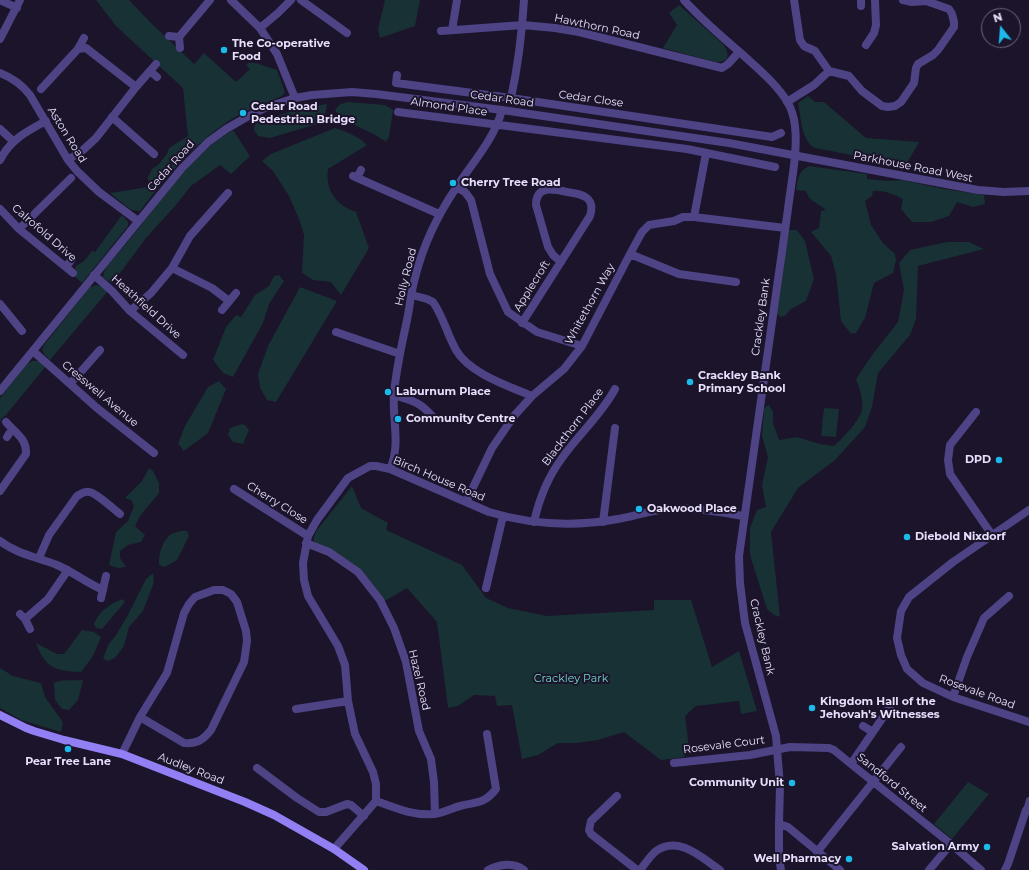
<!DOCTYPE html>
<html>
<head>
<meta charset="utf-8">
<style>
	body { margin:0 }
	#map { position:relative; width:1029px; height:870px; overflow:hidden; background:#1b142a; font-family:Montserrat,sans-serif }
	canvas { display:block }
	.north { position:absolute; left:981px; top:8px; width:40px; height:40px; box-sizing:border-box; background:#1b142a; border:1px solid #6d657e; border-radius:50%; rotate:343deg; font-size:11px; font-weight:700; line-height:16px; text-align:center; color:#e7dffc }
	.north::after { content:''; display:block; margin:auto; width:14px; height:18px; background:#1cbaeb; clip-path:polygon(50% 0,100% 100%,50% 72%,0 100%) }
</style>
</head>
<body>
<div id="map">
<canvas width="1029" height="870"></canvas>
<div class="north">N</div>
</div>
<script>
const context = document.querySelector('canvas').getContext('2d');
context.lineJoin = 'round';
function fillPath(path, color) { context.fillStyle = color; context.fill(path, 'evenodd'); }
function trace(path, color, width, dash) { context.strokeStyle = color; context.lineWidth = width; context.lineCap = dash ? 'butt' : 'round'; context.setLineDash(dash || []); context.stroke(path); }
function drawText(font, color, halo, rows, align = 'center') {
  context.font = font + ' Montserrat,sans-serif'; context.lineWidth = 4; context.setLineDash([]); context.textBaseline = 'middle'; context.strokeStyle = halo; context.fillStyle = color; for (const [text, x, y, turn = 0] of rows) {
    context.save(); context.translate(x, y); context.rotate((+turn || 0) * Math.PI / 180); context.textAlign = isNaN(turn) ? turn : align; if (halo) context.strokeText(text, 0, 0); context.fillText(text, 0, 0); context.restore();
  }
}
fillPath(new Path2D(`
	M96,0H129L149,21L194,64L204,53L236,82L250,69L246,65L248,63H256L277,70L285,92L282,96C264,104 244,111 227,122C191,147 166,177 140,211L131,210L110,193L148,187V177L152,169L158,165L167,154L169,148L188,136L183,88L116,26Z
	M385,0H420L415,26L380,38L378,29Z
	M679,5L723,44C730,54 730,62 716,62L663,48L677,25L669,13Z
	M808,96L815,102H824L866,138L919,142L906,165C892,169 872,162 858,157C845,153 829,151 815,148C801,141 801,117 798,103Z
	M348,102L385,105L393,110L389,137L386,142C374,132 340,121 335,110L340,104Z
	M327,104L324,122L270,138L258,136L254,130L255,124C278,114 302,108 327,104Z
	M335,128C347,132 358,136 367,145L328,169C325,190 336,205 356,212L369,248L341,295L331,282L313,280L302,273L304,235L299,219L289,196L273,171L262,161L271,154Z
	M233,130L250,156L231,174L220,165L191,186L176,205L146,238L112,284L103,277L104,272L107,266C119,252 131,238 142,224C168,190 195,152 233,130Z
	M809,166L867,174V179L888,181L902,180L944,189L984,195L985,204L973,207L957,202L949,216L931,222H912L901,209L903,199C894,195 884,190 873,191L872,196L865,201L871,225L883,243L895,254L896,260L893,273L874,283L865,318L856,333L851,334L841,321L836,274L831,256L811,232L819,228L821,211L826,210L809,198L806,191L796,190C798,179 798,171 809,166Z
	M122,215L128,222V226L82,283L72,274L75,271L76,266L84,261L92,251L95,252Z
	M788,230H797L805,241L814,279L806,301L791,309L786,315L781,317L777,314Z
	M947,242H969L984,249L918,266L916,319L910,335L878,373L872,407L865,427L835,460L798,488L771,532L780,617L774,615L767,609L750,555V528L757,510L766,507L762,485L768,457L762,436L764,408L769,405L773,412V423L779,440L797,437L820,444L834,446C843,438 859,421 862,410C864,400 859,388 856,379L872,355L898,322L904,290L899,263L910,250Z
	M279,275L284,281L269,304L263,323L233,377L223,373L213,360L226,327L236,315L241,317L255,295L269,286L274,276Z
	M97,285L102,286L108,291L50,360L45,355L42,350L44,345L90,287Z
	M300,287L337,301L276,402L267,400L260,388L258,374L268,346Z
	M32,361H40L46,366L6,415L1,419L0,423V398L27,364Z
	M219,381L226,389L208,433L184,451L178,444L185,426L208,387Z
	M824,408L839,409L836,437L821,436Z
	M242,424L245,425L249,430L243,444L233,442L228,435L230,428Z
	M149,468L153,471L159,483V493L140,516L135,526L145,535L141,542L128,545L120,551V558L126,567L118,568L109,565L116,532L128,521L134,506L131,500L125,498L142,481Z
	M352,486L361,508L388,523L386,530L462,565L486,598L508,608L547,616L654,610V600H691L712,667L739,651L757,711L741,714L739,701L696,706L685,716L689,748L684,757L661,760L624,732L598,740L577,743H558L538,755L522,759L512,705L497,706L495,696L474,695L458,706L448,708L437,622L407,588L383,602L372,586L314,543V537L317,530Z
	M181,531H187L189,536L177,560L165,567L159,565C158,555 162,541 171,534C173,533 178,532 181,531Z
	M153,573L154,582L143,611L129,627L124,646L115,658L108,661L103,659L108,645L116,635L128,615L146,579Z
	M123,599L125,602L102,629L96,628L94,624C99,611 111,603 123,599Z
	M82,630L94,632L101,637L93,656L81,672C55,671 45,668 36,643L57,654H64Z
	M0,668L13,676L41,683L45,697L63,722L61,732L21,720L0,708Z
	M83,680L78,700L69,710L62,709L55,700L54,683C61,679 74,681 83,680Z
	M968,782L989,794L952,839L934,824Z`), '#173134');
trace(new Path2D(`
	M1026,810L1029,800`), '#4e4385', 6);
trace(new Path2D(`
	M0,0L17,8
	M231,0L260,28L277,54L295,98
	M301,0L347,33
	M794,0L800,40L804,46L815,51L829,71
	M861,0V6
	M260,28L278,13L291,0
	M452,30L457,0
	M441,31L523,25L555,28L579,32L722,68L728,64L739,52
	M169,36L179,37L180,48
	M179,37L210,0
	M0,39L20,0
	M866,45L874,33L876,25L875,0
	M78,49L86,48L136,87
	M156,64L150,71L157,77
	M0,73C13,78 22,85 30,95L68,160L77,171L99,192L138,221
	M397,75L396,83L511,98L772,137L781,133
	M41,89L78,49L84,38
	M511,98C518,66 522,33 524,0
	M787,102L814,85L829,71L849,76L862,91L882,106L888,107L895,106L901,102L914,83L916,68L918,64L933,55L938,50L954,27V22L952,14L949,9L926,1L912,2L903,0
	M398,112L687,149L775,167
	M112,117L154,154
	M0,129L13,141
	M0,160C10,140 27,131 46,121
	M68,160L83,150L96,138L136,87L150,71
	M353,176L439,214
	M357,178L361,170
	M456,187L465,192L471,200L490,274L508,312L537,332L582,346
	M0,209L19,229L73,273
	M694,217L706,153
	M19,229L71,178
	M630,254L679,274L736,282
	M66,267L72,259
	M172,268L212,288L229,301
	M94,275L112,291L130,311L183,355
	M412,295L427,299L433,302C443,316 447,334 456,350C469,373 508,386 532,396
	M0,304L22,331
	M222,310L236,293
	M130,311L151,293L172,268L190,236L228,193
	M522,323L590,216C596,197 582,194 567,192C553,189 536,185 536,205L548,247L553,255L561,262
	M336,332L400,354
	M33,351L97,408L154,453
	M70,384L100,350
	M394,395C413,401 419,401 433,417
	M976,412L950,445L948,460L950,474L992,535
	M7,437L12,429
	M390,469C401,446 392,418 394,394C396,369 402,344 407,320C410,306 411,291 415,278C423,245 437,216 456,188C472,163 494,140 502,110
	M234,489L308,536
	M0,491L26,454C27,438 15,433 6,422
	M466,502L492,448L514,416L532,396L564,369L582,346L630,254L642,232L649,225L674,221L683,217H694L785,228
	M1029,510L953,562L909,597L901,611L897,638L901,655L907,669L923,683L953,697L1029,722
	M534,522C539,499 548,477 562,458C579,434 601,415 615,389
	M603,522L615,428
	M0,541C17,554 37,557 57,565C73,572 87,583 103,590
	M306,543L329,552L358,572L380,600L394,628L406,662L419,731L431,759L434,782L435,814
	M39,558L49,535L77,496C81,494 84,491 89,492C97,493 113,509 120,514
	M486,588L503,516
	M101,598L106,576
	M20,614L25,619L30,629
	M25,619L48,599L68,570
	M953,697L967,657L984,618L1009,596
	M296,709L348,701
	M863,726L873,732
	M122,754L140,717L167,673L184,613L189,604L195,597L214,590H223L231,594L237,602L246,631L247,641L244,662L211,730C203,740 197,744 184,743L140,717
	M674,763L750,755L790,747L829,748L834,750L851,764L951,844L981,870
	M851,764L890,707
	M257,768L297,798L319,812H326L347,804L351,805L364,816
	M617,796L591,821L589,830L591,834L637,870
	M376,801C395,808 414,816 434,814C444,813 454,807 464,805C479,802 486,802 496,789L487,734
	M334,849L376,801V784L373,772L355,734L348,701L345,665L338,646L308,596L304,580L303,563L308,536L317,520L348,478L370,466H376L390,469L489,512C532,525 574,527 618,519C635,516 651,510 669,509C694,507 719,512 744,516
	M817,852L901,747
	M488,870C499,864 514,862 524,870
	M640,870C645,864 650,856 656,851C679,835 702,858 720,870
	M929,870L951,844
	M1005,870L1008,864L1026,810`), '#4e4385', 8);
trace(new Path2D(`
	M684,0C702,20 722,37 742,54C758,69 777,84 788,103C792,110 794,118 795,126C798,152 791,183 788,209L739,556L740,583L745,623L776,736L780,786L779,824V857L781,870
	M0,391L182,168L208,142L226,129L247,117L267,107L295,98L312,95L352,92L376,94L502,110L729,143L978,190L1004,192L1029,191
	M779,824L788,827L840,870`), '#4e4385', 8);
trace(new Path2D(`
	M0,715L26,728L34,731L64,740L122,754L245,802L274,815L334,849L364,870`), '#927ff4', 8);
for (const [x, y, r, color] of [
	[224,50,4,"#1cbaeb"],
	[243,113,4,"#1cbaeb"],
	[453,183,4,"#1cbaeb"],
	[690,382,4,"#1cbaeb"],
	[388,392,4,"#1cbaeb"],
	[398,419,4,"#1cbaeb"],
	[999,460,4,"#1cbaeb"],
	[639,509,4,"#1cbaeb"],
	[907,537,4,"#1cbaeb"],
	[812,708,4,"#1cbaeb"],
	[68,749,4,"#1cbaeb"],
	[792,783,4,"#1cbaeb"],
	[987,847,4,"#1cbaeb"],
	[849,859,4,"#1cbaeb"]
]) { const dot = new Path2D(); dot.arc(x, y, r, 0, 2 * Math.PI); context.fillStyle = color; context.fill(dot); trace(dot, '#1b142a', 1.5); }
drawText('11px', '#e7dffc', '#1b142a', [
	["Hawthorn Road",597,27,12],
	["Cedar Road",502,99,8],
	["Cedar Close",591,99,8],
	["Almond Place",449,107,8],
	["Aston Road",67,135,58],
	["Cedar Road",171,166,-48],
	["Parkhouse Road West",913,167,11],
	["Calrofold Drive",44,233,41],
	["Holly Road",406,277,-76],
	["Applecroft",532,286,-58],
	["Whitethorn Way",590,304,-61],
	["Heathfield Drive",146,307,42],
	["Crackley Bank",761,317,-82],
	["Cresswell Avenue",100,394,40],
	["Blackthorn Place",573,427,-53],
	["Birch House Road",439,479,23],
	["Cherry Close",277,503,32],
	["Crackley Bank",762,637,77],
	["Hazel Road",419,680,77],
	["Rosevale Road",977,692,20],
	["Rosevale Court",724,745,-7],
	["Audley Road",191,769,21],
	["Sandford Street",892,783,39]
]);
drawText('bold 11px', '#e7dffc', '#1b142a', [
	["The Co-operative",232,44],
	["Food",232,57],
	["Cedar Road",251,107],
	["Pedestrian Bridge",251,120],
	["Cherry Tree Road",461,183],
	["Crackley Bank",698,376],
	["Primary School",698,389],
	["Laburnum Place",396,392],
	["Community Centre",406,419],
	["DPD",991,460,"right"],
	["Oakwood Place",647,509],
	["Diebold Nixdorf",915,537],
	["Kingdom Hall of the",820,702],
	["Jehovah's Witnesses",820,715],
	["Pear Tree Lane",68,762,"center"],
	["Community Unit",784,783,"right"],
	["Salvation Army",979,847,"right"],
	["Well Pharmacy",841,859,"right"]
], 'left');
drawText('11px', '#70d8cc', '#1b142a', [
	["Crackley Park",571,679]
]);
</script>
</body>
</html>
